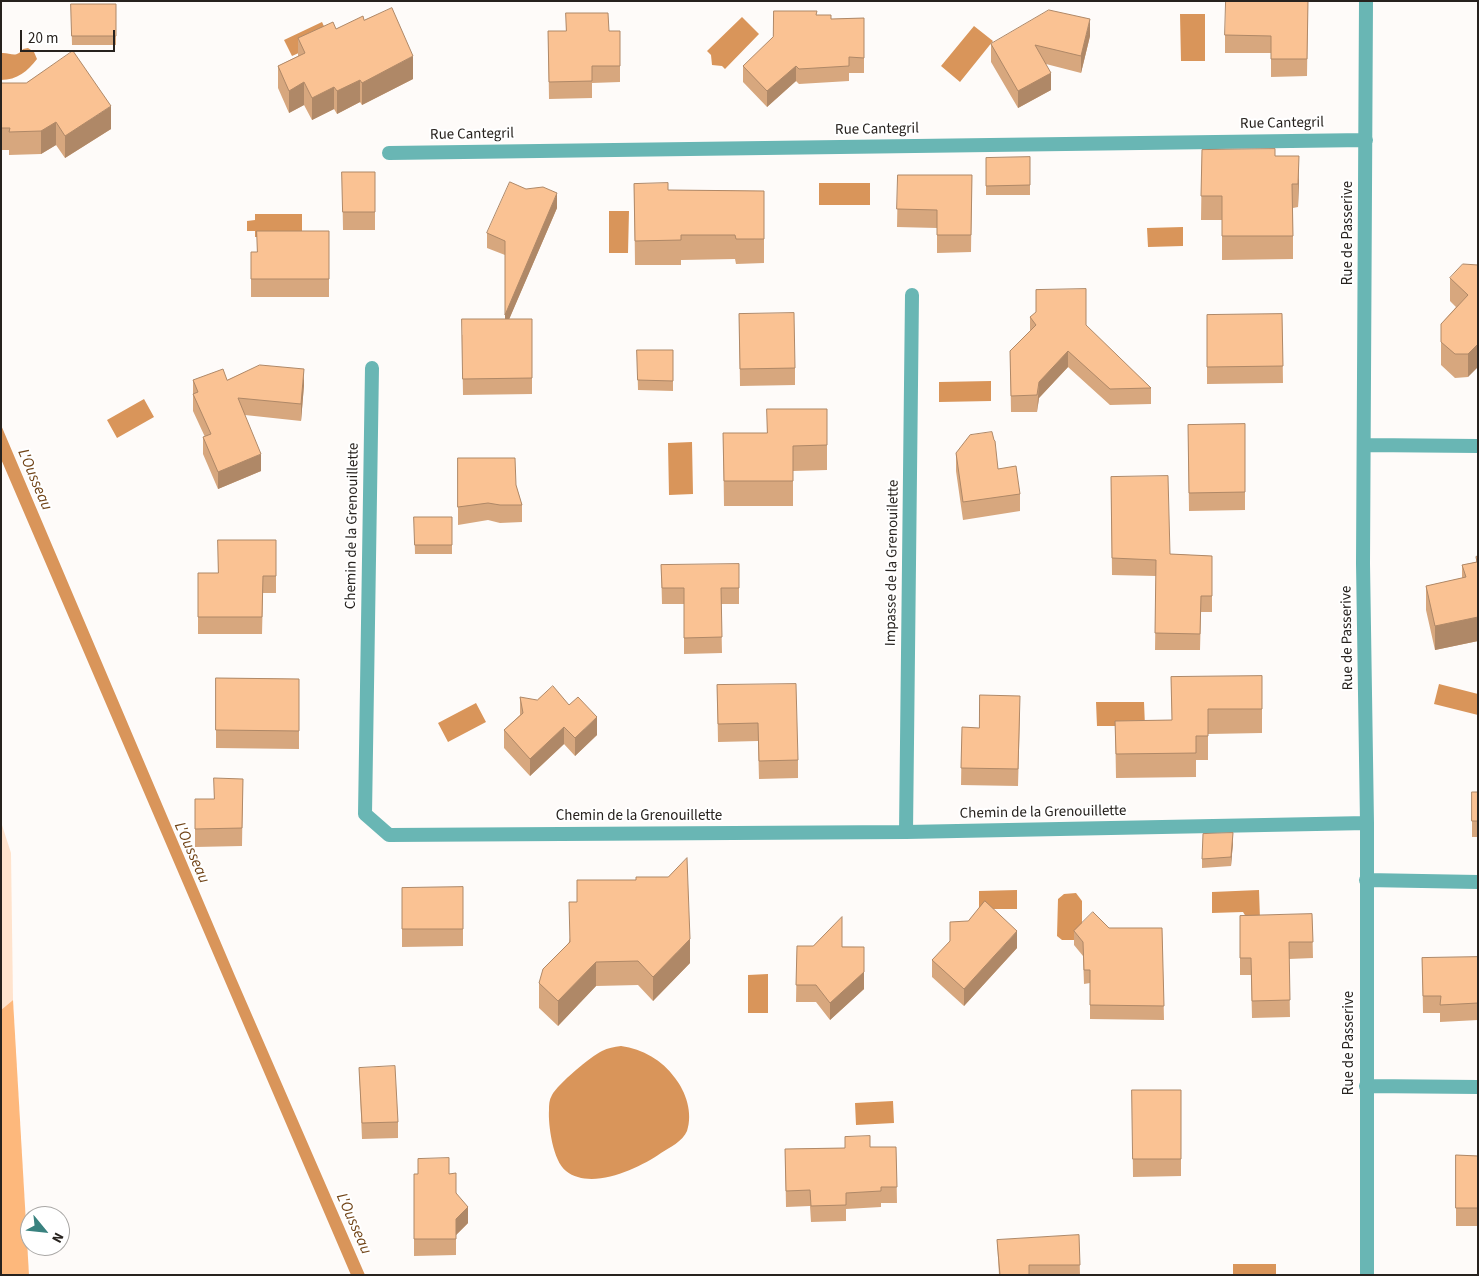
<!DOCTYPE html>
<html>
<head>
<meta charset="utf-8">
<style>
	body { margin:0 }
	#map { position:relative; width:1479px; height:1276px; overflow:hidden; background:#fefbf9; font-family:"Source Sans 3",sans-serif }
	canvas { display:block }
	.frame { position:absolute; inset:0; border:2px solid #27221e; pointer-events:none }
	.north { position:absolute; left:20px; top:1206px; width:50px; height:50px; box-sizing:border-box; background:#fff; border:1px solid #a9a7a5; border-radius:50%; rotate:118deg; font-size:14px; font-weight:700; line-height:20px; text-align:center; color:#27221e }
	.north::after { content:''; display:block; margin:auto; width:18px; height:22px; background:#39827f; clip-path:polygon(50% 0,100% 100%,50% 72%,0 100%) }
	.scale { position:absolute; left:20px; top:30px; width:95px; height:22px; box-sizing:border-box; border:2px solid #27221e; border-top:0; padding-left:6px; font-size:15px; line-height:18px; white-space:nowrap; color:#27221e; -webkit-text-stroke:4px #fff; paint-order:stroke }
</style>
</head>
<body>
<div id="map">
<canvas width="1479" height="1276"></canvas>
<div class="frame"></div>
<div class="north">N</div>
<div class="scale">20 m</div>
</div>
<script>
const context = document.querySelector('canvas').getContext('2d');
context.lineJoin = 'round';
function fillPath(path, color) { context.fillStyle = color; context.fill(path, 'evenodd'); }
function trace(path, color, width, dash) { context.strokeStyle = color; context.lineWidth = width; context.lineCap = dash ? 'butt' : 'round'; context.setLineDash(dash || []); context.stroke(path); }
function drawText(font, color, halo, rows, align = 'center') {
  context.font = font + ' "Source Sans 3",sans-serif'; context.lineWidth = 4; context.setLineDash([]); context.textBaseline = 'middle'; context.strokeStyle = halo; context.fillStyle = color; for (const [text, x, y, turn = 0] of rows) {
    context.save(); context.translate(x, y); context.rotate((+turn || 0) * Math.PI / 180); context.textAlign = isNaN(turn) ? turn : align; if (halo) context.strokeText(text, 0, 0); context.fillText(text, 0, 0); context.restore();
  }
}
fillPath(new Path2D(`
	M1,822L11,853L13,1000L1,1010Z`), '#ffe3cd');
fillPath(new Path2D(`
	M13,1000L29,1275H1V1010Z`), '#fdb87c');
fillPath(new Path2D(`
	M1180,14H1205V61H1181Z
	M742,17L759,34L725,69L722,66L712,65L711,55L707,51Z
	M322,22L330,39L292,56L284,40Z
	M974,26L993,41L960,82L941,66Z
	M28,48L34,52L37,59C28,71 17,80 1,80V53C10,52 16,59 23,49Z
	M819,183H870V205H819Z
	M609,211H629L628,253H609Z
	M255,214H302V238L255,237V231H247V221L255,220Z
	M1183,227V246L1148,247L1147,228Z
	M991,381V401L939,402V382Z
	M144,399L154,417L117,438L107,420Z
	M1,425L235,976L365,1275H351L1,459Z
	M692,442L693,494L669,495L668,443Z
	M1439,684L1478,694V715L1434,704Z
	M1096,702H1144L1145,726H1097Z
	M476,703L486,722L448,742L438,723Z
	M1017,890V909H979V891Z
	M1259,890L1260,919L1248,920L1243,912L1212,913V892Z
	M1076,893L1082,901V934L1075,940H1062L1057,936L1058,899L1064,894Z
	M768,974V1013H748V975Z
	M621,1046C643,1049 662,1060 675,1078C686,1092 693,1113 687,1131C683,1141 669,1148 661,1153C638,1169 591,1191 566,1171C553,1161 548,1125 549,1110C549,1105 549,1100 552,1095C558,1084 591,1056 602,1051C608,1048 614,1047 621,1046Z
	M893,1101L894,1123L856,1125L855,1103Z
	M1233,1264H1276V1275H1233Z`), '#d9955a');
trace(new Path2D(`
	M1366,1L1363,563L1367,823V1275
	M389,153L1366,140
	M372,368L365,814L389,835L906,832L1367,823
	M1365,445L1478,446
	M906,832L912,295
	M1366,880L1478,882
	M1366,1086L1478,1087`), '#69b6b4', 14);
fillPath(new Path2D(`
	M1308,1L1307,76L1271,77V53H1225V35Z
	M71,4H116V45H72Z
	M817,15L831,19L864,18V73H849V81L799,84L796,81L767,107L743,82V66Z
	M364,20L413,79L362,105L360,102L337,114L334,109L312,120L304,105L289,113L278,88V66L298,56V38L336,29Z
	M548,31H609L620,66V82L592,83V98L549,99Z
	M1090,36L1081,73L1046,64L1051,90L1018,108L991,62V44Z
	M1,83L111,129L65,158L56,145L41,154L9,155V150H1Z
	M1202,150L1275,156L1299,180L1298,207L1293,208V259L1222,260V220H1201Z
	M1030,157V195H986V158Z
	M342,172H375V230H343Z
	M898,175H972L971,252L937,253V228L897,227Z
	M634,184L668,190L764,191V263L736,264L735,259L681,260V265H635Z
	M526,189L557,208L509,319H532V394L463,395L462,335L505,319V255L487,248V233Z
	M329,231V297H251V252H257Z
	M1478,265L1468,377L1455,378L1441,365V324L1456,307L1450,301V278Z
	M739,314L795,368V385L740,386Z
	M1282,314L1283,383L1207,384V315Z
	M1030,317L1086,326L1151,388V404L1110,405L1068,367L1039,398L1037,412H1011L1010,351L1030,331Z
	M637,350H673V391L638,390Z
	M193,380H227L304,385L301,421L245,415L261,471L218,489L203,454V437H205L193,411Z
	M827,409V470L793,471V506H724L723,433H767Z
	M1245,424V510L1189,511L1188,425Z
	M956,453L998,469L1020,494V511L963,520L956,471Z
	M1111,477L1170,554L1212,556V612H1201L1200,650H1155L1156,576L1112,575Z
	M516,485L522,505V522L500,523L488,520L458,525V507Z
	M414,517H452V554H415Z
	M276,540V593H263L262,634H198V573H218Z
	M1478,556V641L1435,650L1426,610V586L1462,578V565L1476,562V557Z
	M661,565L739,580V604H721L722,653L684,654V604H662Z
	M1262,676V733L1208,734V760H1196V777L1116,778L1115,721L1172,720L1171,677Z
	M216,678L299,679V749L216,748Z
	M717,685L798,760V778L759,779L758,741L718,742Z
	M520,697L597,735L575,756L564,744L530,776L504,748V730L520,715Z
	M1020,713L1018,786L961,785L962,727L979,728Z
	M243,779L242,846L195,847V799H214Z
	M1472,792H1478V837H1472Z
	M1233,842L1231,866L1202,868V859Z
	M577,880L690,963L653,1001L638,985L596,986L558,1026L539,1008V983L569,942L577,902Z
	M463,887V946L402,947V888Z
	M1312,914L1313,958L1289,959L1290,1017L1252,1018L1251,975H1240V916Z
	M1109,928H1162L1164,1020L1090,1019V983L1084,984L1083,956L1074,945V931Z
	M797,946L864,947V989L830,1020L816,1002H796Z
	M1017,948L964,1006L932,977V960Z
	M1478,957V1020L1440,1022V1013H1423L1422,958Z
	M359,1068L398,1122V1138L362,1139Z
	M1132,1090H1181V1176L1133,1177Z
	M845,1137L870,1147H896L897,1203H881V1207L846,1209V1221L811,1222L810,1206L786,1207L785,1149L845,1148Z
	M1456,1155L1478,1156V1226H1456Z
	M414,1174H449L468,1223L456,1235V1255L414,1256Z
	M1079,1235L1080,1275H999L997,1240Z`), '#d7a77e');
fillPath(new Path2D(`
	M1090,19V36L1081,73V56Z
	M413,56V79L362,105V83Z
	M796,66V81L767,107V91Z
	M1051,73V90L1018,108V91Z
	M360,80V102L337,114V91Z
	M304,82V105L289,113V91Z
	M334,87V109L312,120V98Z
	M111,106V129L65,158V136Z
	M56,122V145L41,154V131Z
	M1299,156V180L1298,207V184Z
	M557,193V208L505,329V315Z
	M1478,344V367L1468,377V354Z
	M1068,351V367L1039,398L1037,412L1039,382Z
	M304,369V385L301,421V404Z
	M261,454V471L218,489V472Z
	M1478,617V641L1435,650V626Z
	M597,717V735L575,756V738Z
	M564,727V744L530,776V759Z
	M1233,833V842L1231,866V857Z
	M1017,931V948L964,1006V989Z
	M690,939V963L653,1001V977Z
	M596,962V986L558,1026V1001Z
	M864,972V989L830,1020V1003Z
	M468,1207V1223L456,1235V1219Z`), '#af8867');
const building = new Path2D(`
	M1226,1H1308L1307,59H1271V36L1225,35Z
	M71,4H116V36H72Z
	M392,8L413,56L362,83L360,80L337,91L334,87L312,98L304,82L289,91L278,66L305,53L298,38L333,22L336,29L363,16L364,20Z
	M1049,10L1090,19L1081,56L1035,45L1051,73L1018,91L991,44Z
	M774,11H817L816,15H831V19L864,18V58L849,57V66L799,69L796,66L767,91L743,66L773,37Z
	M566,13H608L609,31H620V66H592V81L549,82L548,31H566Z
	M73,51L111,106L65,136L56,122L41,131L9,132L10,128H1V83H26Z
	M1275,149V156H1299L1298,184H1292L1293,236H1222V196H1201L1202,150Z
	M1030,157V185L986,186V158Z
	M342,172H375V212H343Z
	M898,175H972L971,235H937V210L897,209Z
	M510,182L526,189L543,187L557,193L505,315V241L487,233Z
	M668,183V190L764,191V239H736L735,235H681V240L635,241L634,184Z
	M257,231H329V279H251V252H257Z
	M1463,264L1478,265V344L1468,354H1455L1441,342V324L1468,295L1450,278Z
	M1086,289V325L1151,388L1110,389L1068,351L1039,382L1037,395L1011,396L1010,351L1036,325L1030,317L1036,312V290Z
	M794,313L795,368L740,369L739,314Z
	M1282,314L1283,366L1207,367V315Z
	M462,319H532V378L463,379Z
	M637,350H673V381L638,380Z
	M260,365L304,369L301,404L238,398L261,454L218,472L203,437L211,434L193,394L198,392L193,380L223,369L227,380Z
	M767,409H827V445L793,446V481H724L723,433H767Z
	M1245,424V492L1189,493L1188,425Z
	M992,432L994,440L995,441L998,469L1016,466L1020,494L963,502L956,453L970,435Z
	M458,458H515L516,485L522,505H500L488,503L458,507Z
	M1168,476L1170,554L1212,556V596H1201L1200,634L1155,633L1156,560L1112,558L1111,477Z
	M414,517H452V545H415Z
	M218,540H276V576H263L262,617H198V573H218Z
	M1478,556V617L1435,626L1426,586L1466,577L1462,565L1477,562L1476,557Z
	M739,564V588H721L722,637L684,638V588H662L661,565Z
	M1262,676V709H1208V736H1196V753L1116,754L1115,721L1172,720L1171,677Z
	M216,678L299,679V731L216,730Z
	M796,684L798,760L759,761L758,723L718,724L717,685Z
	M553,686L569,705L578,697L597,717L575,738L564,727L530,759L504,730L523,713L520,697L537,700Z
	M980,695L1020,696L1018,769L961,768L962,727L979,728Z
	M214,778L243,779L242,828L195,829V799H214Z
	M1472,792H1478V821H1472Z
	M1233,833L1231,857L1202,859L1203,834Z
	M687,858L690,939L653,977L638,961L596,962L558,1001L539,983L543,969L570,942L569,902H577V880H636V877H668Z
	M463,887V929H402V888Z
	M985,901L1017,931L964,989L932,960L950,941V922L968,921Z
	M1093,912L1109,928H1162L1164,1006L1090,1005V970H1084L1083,942L1074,931Z
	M1312,914L1313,942H1289L1290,1000L1252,1001L1251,958H1240V916Z
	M842,917V947H864V972L830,1003L816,985H796L797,946H813Z
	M1478,957V1003L1440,1005L1441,996H1423L1422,958Z
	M395,1066L398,1122L362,1123L359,1068Z
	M1132,1090H1181V1159H1133Z
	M870,1136V1147H896L897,1187H881V1191L846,1193V1205L811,1206L810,1190L786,1191L785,1149L845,1148V1137Z
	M1456,1155L1478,1156V1208H1456Z
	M449,1158V1174L456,1173V1193L468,1207L456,1219V1239H414V1174H418V1159Z
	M1079,1235L1080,1265H1029V1275H1000L997,1240Z`);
fillPath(building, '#fac293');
trace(building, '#af8867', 1);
drawText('15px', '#27221e', '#fff', [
	["Rue Cantegril",1282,124,-1],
	["Rue Cantegril",877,130,-1],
	["Rue Cantegril",472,135,-1],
	["Rue de Passerive",1349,233,-90],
	["Chemin de la Grenouillette",353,526,-89],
	["Impasse de la Grenouilette",893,563,-89],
	["Rue de Passerive",1348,638,-91],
	["Chemin de la Grenouillette",1043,813,-1],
	["Chemin de la Grenouillette",639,817],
	["Rue de Passerive",1350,1043,-90]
]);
drawText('italic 16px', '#714417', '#fff', [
	["L'Ousseau",34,480,67],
	["L'Ousseau",191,853,66],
	["L'Ousseau",353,1224,66]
]);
</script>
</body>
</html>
